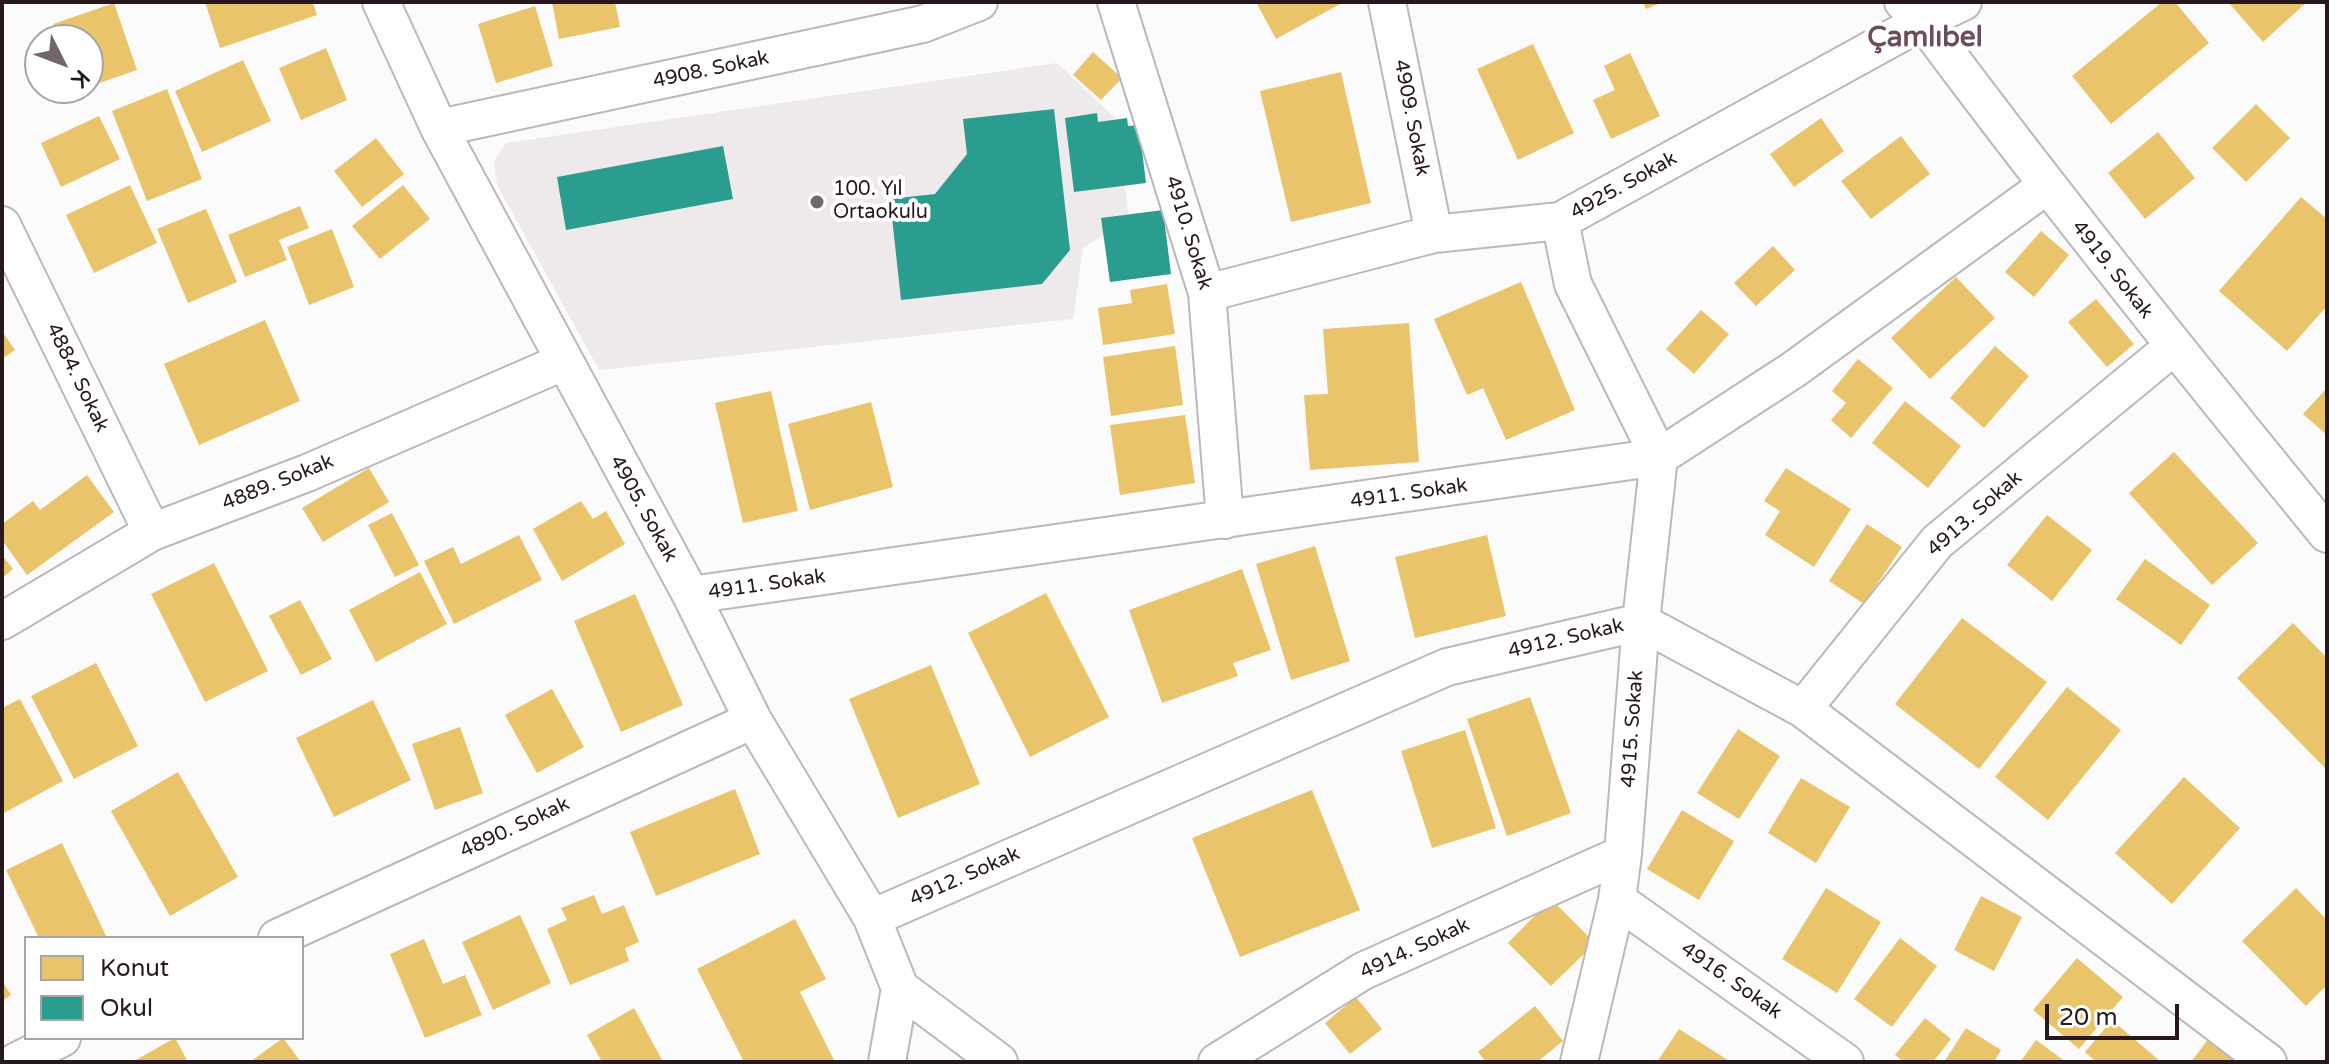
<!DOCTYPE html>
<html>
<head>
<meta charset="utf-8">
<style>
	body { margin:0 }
	#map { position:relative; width:2329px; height:1064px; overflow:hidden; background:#fbfbfb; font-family:"Varela Round",sans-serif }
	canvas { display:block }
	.frame { position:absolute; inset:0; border:4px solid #26181c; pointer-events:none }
	.legend { position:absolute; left:24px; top:936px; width:280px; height:104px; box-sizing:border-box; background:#fff; border:2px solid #a8a3a4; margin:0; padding:10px 14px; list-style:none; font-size:24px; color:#26181c }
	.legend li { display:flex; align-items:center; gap:16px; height:40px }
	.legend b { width:40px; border:2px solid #a8a3a4 }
	.north { position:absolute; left:24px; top:24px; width:80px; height:80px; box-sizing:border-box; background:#fff; border:2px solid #a8a3a4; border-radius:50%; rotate:132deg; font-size:22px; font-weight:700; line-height:32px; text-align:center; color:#26181c }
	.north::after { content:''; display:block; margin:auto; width:28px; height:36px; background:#71676a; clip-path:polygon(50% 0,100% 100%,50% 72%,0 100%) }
	.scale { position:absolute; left:2045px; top:1004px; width:134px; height:36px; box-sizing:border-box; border:4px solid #26181c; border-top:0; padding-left:10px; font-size:24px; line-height:28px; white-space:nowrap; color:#26181c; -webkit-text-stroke:6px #fff; paint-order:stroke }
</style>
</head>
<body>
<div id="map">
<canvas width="2329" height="1064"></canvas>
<div class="frame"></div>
<ul class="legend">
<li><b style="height:22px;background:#e9c46a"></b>Konut</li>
<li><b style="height:22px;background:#2a9d8f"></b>Okul</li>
</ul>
<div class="north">K</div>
<div class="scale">20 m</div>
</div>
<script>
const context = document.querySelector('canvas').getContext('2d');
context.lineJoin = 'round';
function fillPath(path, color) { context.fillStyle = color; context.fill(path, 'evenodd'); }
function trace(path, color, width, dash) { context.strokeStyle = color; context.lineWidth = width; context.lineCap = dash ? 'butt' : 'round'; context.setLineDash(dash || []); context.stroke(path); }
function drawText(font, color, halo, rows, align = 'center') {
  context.font = font + ' "Varela Round",sans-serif'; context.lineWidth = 8; context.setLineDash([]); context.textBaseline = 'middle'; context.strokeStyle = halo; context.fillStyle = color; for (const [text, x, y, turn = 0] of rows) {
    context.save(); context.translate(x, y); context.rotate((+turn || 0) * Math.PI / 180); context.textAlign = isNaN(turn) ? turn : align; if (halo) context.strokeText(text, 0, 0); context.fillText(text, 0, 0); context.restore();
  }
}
fillPath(new Path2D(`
	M1057,63L1116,119L1129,219L1083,248L1073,319L599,370L497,185L494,161L506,143Z`), '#eee9ea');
fillPath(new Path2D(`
	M205,2H313L317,15L220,48Z
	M552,2H615L620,27L559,39Z
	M1256,2H1344L1276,39Z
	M1643,2H1663L1646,9Z
	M2162,2H2175L2209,43L2111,124L2072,76Z
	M2228,2H2307L2263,42Z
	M114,3L137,70L88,87V40H59L53,24Z
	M535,6L553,66L496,83L478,24Z
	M1533,44L1574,133L1518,160L1477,69Z
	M326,48L347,100L301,120L279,68Z
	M1093,52L1122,78L1101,100L1073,75Z
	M1630,53L1660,116L1611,139L1593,100L1615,90L1604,66Z
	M243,60L271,121L202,152L175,91Z
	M1341,72L1371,203L1291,222L1260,91Z
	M167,89L202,179L147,201L112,111Z
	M2256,104L2290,138L2246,182L2212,148Z
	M99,116L120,159L61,187L41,143Z
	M1821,118L1844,151L1794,187L1770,154Z
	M2158,132L2195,178L2145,219L2108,173Z
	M1901,136L1930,174L1871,219L1841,181Z
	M376,138L404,174L362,207L334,171Z
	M130,185L157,243L94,273L66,215Z
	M403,185L430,219L380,259L352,226Z
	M2301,197L2327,219V306L2287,351L2219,291Z
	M300,206L309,228L279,240L287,260L245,277L228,235Z
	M206,209L237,282L188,303L157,229Z
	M332,229L354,287L309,305L287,247Z
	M2041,231L2069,255L2034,297L2005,272Z
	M1773,246L1795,270L1756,306L1734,283Z
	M1956,277L1995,318L1930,379L1891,338Z
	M1521,282L1575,410L1506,440L1483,388L1467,395L1434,319Z
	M1167,284L1175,334L1103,345L1098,308L1132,303L1130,290Z
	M2096,299L2134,344L2107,367L2068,322Z
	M1701,310L1729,334L1694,374L1666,349Z
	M265,320L300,401L199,445L164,364Z
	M1409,323L1419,462L1310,470L1304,395L1328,394L1323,329Z
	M2,331L15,350L2,359Z
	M1175,346L1183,405L1111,416L1103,357Z
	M1995,346L2029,376L1984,428L1950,398Z
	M1858,359L1893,388L1851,438L1831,420L1846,403L1832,391Z
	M2327,388V435L2303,414Z
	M771,391L798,511L743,523L715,403Z
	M1905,401L1961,446L1928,488L1872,443Z
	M871,402L893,487L810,510L788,424Z
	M1185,415L1195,483L1120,495L1110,425Z
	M2174,452L2258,543L2212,585L2129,493Z
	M369,468L389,502L323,542L302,508Z
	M1786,468L1851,509L1814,567L1765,535L1780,511L1764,501Z
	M87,475L114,512L27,575L2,540V524L33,501L40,510Z
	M581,501L593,519L606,511L625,544L562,581L533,529Z
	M392,513L419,565L395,577L368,525Z
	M2047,515L2092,550L2052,601L2007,565Z
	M1867,524L1902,547L1864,604L1829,581Z
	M519,535L542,580L454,624L424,561L453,547L461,564Z
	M1487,535L1506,616L1415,638L1395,557Z
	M1315,546L1350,661L1291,680L1256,564Z
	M2,555L13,569L2,578Z
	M2145,559L2210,605L2181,645L2116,599Z
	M214,563L268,671L205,702L151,594Z
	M1242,569L1271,650L1233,663L1238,676L1162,703L1129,610Z
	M420,572L447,624L376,662L349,610Z
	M1046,593L1109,717L1030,757L968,633Z
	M635,594L683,705L621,732L574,621Z
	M300,600L332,659L301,675L269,616Z
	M1962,618L2047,682L1979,769L1895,704Z
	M2293,623L2327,658L2325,768L2237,678Z
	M96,663L138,746L74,779L31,696Z
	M931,665L980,784L898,818L849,699Z
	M2067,687L2121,730L2048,820L1995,777Z
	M552,689L584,747L537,773L505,715Z
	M1530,697L1571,813L1507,836L1467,719Z
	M20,699L63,781L2,814V708Z
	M373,700L411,780L334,817L296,738Z
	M460,727L483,793L435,810L412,744Z
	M1738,729L1780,756L1739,819L1697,793Z
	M1465,730L1496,828L1432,848L1401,751Z
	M178,772L238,877L170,916L111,811Z
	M2184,777L2240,828L2172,904L2115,853Z
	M1801,778L1850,807L1816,863L1768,833Z
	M735,789L760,854L656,896L630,832Z
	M1312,790L1360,910L1240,957L1192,838Z
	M1682,810L1734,841L1699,900L1647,869Z
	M62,843L107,938H39L6,870Z
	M1826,888L1881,922L1837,993L1782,959Z
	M2296,888L2327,920V985L2306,1006L2242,941Z
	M594,895L602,914L624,905L639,942L625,948L629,961L570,985L547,929L567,920L561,908Z
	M1981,896L2022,917L1994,971L1954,950Z
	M1551,899L1595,943L1551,986L1508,943Z
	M520,915L551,983L493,1010L462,942Z
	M795,919L826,979L800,992L835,1062H744L697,969Z
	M1900,938L1937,966L1892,1027L1854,999Z
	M424,939L443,984L465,975L482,1015L425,1038L390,954Z
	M2077,958L2123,997L2079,1049L2033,1010Z
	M2,981L11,995L2,1001Z
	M1356,997L1382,1029L1350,1054L1325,1023Z
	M1535,1006L1563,1041L1537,1062H1486L1478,1052Z
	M634,1008L663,1062H602L587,1035Z
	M1925,1018L1951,1039L1933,1062H1904L1895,1055Z
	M2112,1020L2161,1062H2096L2085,1052Z
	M1966,1028L2001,1050L1994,1062H1944Z
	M1679,1029L1731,1062H1657Z
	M2215,1030L2258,1062H2191Z
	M175,1038L188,1062H132Z
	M283,1038L301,1062H250Z
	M2036,1040L2066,1062H2020Z`), '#e9c46a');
fillPath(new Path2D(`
	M1054,109L1070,250L1042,284L901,300L890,199L935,194L967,154L963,119Z
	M1097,113L1098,122L1127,118L1128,126L1139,125L1146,183L1074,192L1065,118Z
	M723,146L733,199L566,230L557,177Z
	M1163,210L1171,274L1110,282L1101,218Z`), '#2a9d8f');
const street = new Path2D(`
	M381,2L439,128L691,595L753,720L872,918L900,988L999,1062
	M1116,2L1207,293L1225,520
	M1387,2L1434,234
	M1903,2L1923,21C2053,196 2189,365 2327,534
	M439,128L923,24L979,2
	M1560,221L1573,284L1659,457L1641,622L1623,854L1617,900L1579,1062
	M2,225L152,532
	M1207,293L1434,234L1560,221L1923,21L1963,2
	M691,595L1659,457L1793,370L2046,186
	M2,621L152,532L307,473L563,362
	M1803,709L1937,542L2173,347
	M1617,900L1845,1062
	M872,918L1447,667L1641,622L1803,709L2268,1062
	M277,938L753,720
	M15,1062L62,1038
	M887,1062L900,988
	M1217,1062L1363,971L1623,854`);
trace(street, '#beb7ba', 40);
trace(street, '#fefefe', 36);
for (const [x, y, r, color] of [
	[817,202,8,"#71676a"]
]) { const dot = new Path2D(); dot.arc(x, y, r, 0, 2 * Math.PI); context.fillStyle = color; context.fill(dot); trace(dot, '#fff', 3); }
drawText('20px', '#26181c', '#fff', [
	["4908. Sokak",711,70,-12],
	["4909. Sokak",1411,118,79],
	["4925. Sokak",1624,186,-29],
	["4910. Sokak",1188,233,73],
	["4919. Sokak",2112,270,52],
	["4884. Sokak",77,378,64],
	["4889. Sokak",278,483,-22],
	["4911. Sokak",1409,494,-8],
	["4905. Sokak",643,509,61],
	["4913. Sokak",1975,514,-41],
	["4911. Sokak",767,585,-8],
	["4912. Sokak",1566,639,-13],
	["4915. Sokak",1633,729,-86],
	["4890. Sokak",515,828,-25],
	["4912. Sokak",965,877,-24],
	["4914. Sokak",1415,949,-25],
	["4916. Sokak",1731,981,35]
]);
drawText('20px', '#26181c', '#fff', [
	["100. Yıl",833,190],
	["Ortaokulu",833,213]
], 'left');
drawText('bold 28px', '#6e4c56', '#fff', [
	["Çamlıbel",1925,39]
]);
</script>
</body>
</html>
